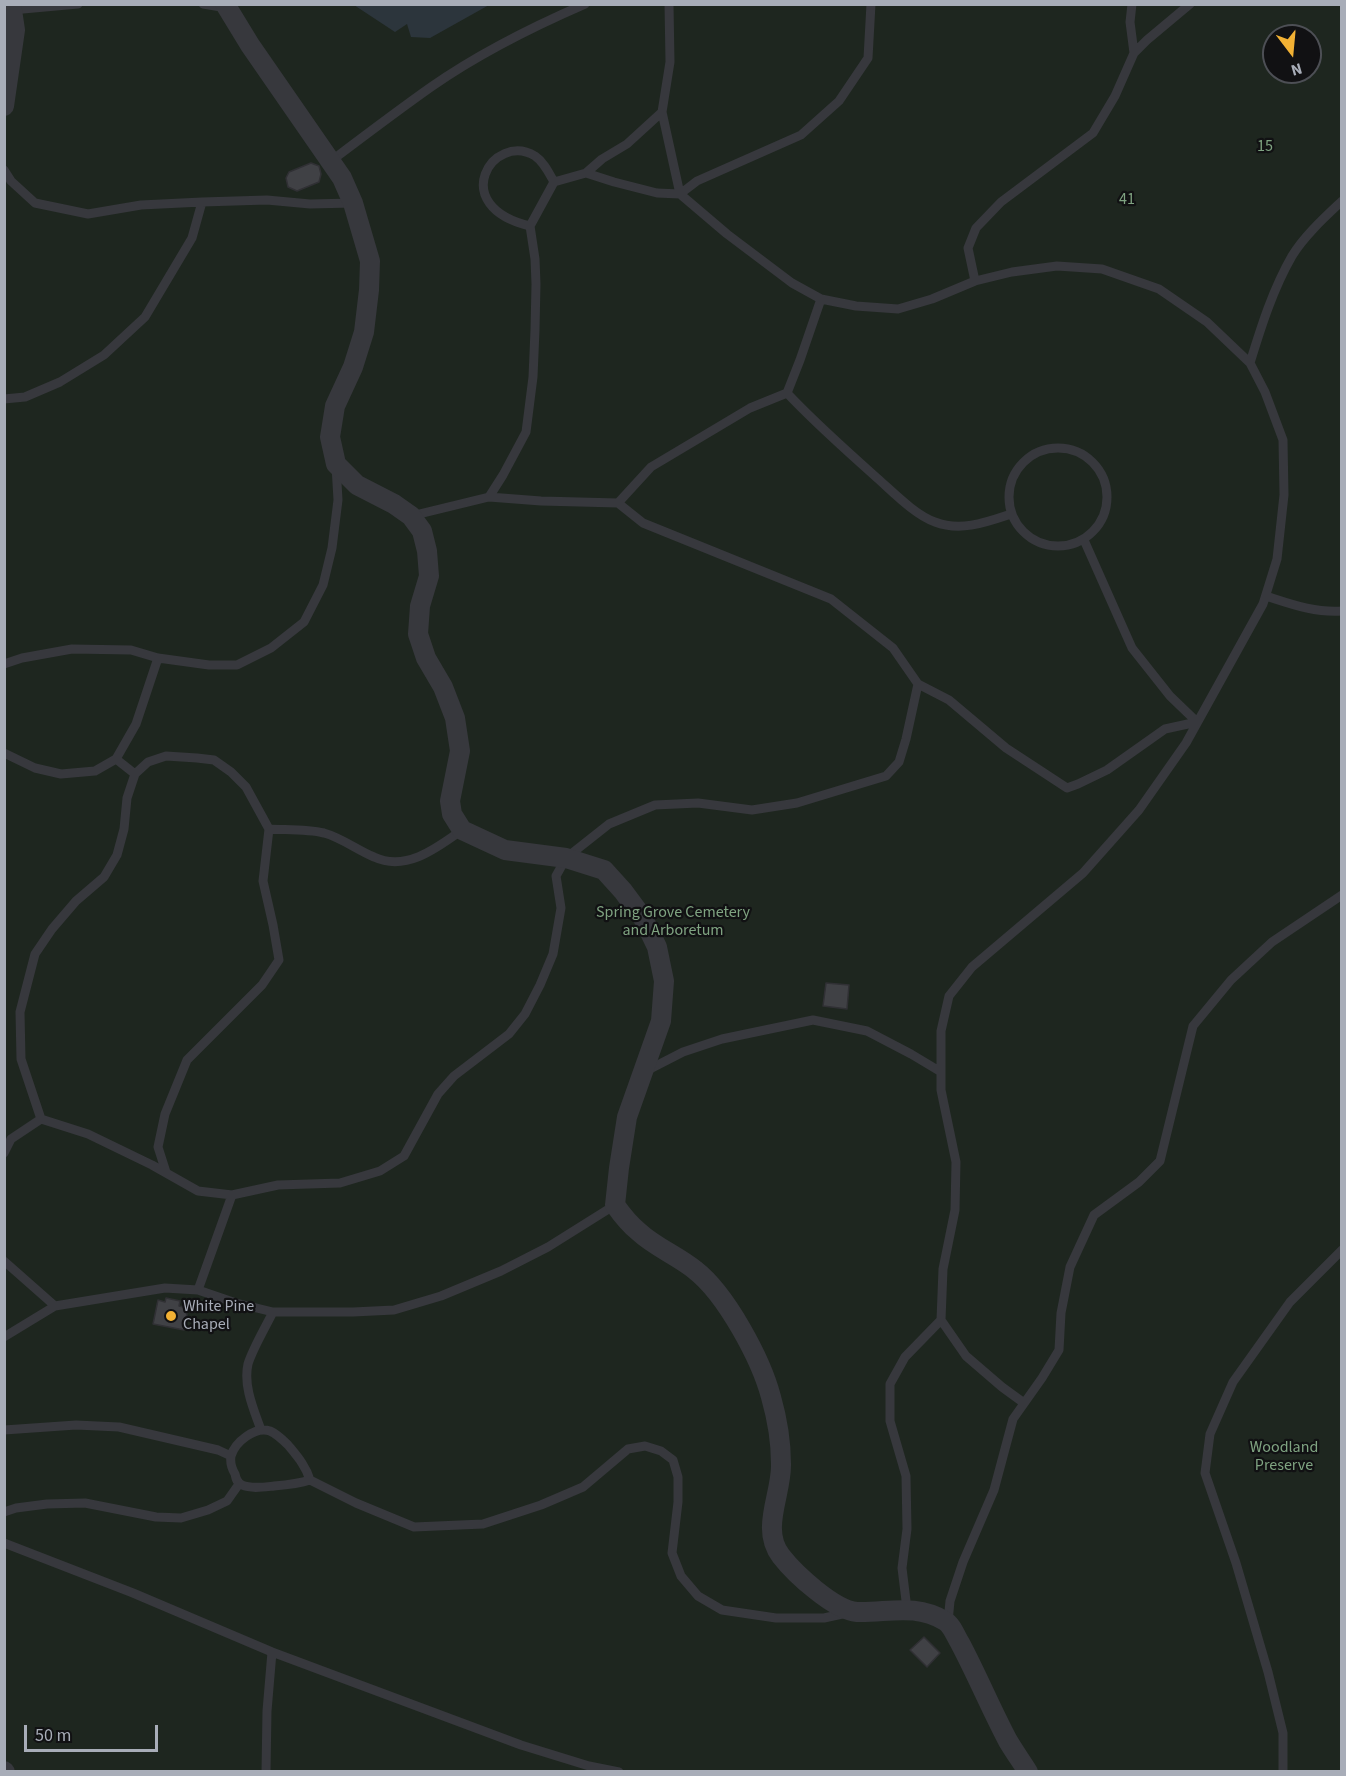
<!DOCTYPE html>
<html>
<head>
<meta charset="utf-8">
<style>
	body { margin:0 }
	#map { position:relative; width:1346px; height:1776px; overflow:hidden; background:#161618; font-family:"Source Sans 3",sans-serif }
	canvas { display:block }
	.frame { position:absolute; inset:0; border:6px solid #a8adb8; pointer-events:none }
	.north { position:absolute; left:1262px; top:24px; width:60px; height:60px; box-sizing:border-box; background:#111113; border:2px solid #4d4f55; border-radius:50%; rotate:164deg; font-size:16px; font-weight:700; line-height:24px; text-align:center; color:#a8adb8 }
	.north::after { content:''; display:block; margin:auto; width:21px; height:27px; background:#f2b134; clip-path:polygon(50% 0,100% 100%,50% 72%,0 100%) }
	.scale { position:absolute; left:24px; top:1725px; width:134px; height:27px; box-sizing:border-box; border:3px solid #a8adb8; border-top:0; padding-left:8px; font-size:18px; line-height:21px; white-space:nowrap; color:#a8adb8; -webkit-text-stroke:4px #111113; paint-order:stroke }
</style>
</head>
<body>
<div id="map">
<canvas width="1346" height="1776"></canvas>
<div class="frame"></div>
<div class="north">N</div>
<div class="scale">50 m</div>
</div>
<script>
const context = document.querySelector('canvas').getContext('2d');
context.lineJoin = 'round';
function fillPath(path, color) { context.fillStyle = color; context.fill(path, 'evenodd'); }
function trace(path, color, width, dash) { context.strokeStyle = color; context.lineWidth = width; context.lineCap = dash ? 'butt' : 'round'; context.setLineDash(dash || []); context.stroke(path); }
function drawText(font, color, halo, rows, align = 'center') {
  context.font = font + ' "Source Sans 3",sans-serif'; context.lineWidth = 4.5; context.setLineDash([]); context.textBaseline = 'middle'; context.strokeStyle = halo; context.fillStyle = color; for (const [text, x, y, turn = 0] of rows) {
    context.save(); context.translate(x, y); context.rotate((+turn || 0) * Math.PI / 180); context.textAlign = isNaN(turn) ? turn : align; if (halo) context.strokeText(text, 0, 0); context.fillText(text, 0, 0); context.restore();
  }
}
fillPath(new Path2D(`
	M5,5H1341V1771L5,1772ZM1274,36H1310V72H1274Z`), '#1e261f');
fillPath(new Path2D(`
	M354,5H489L430,38L411,37L407,24L395,32Z`), '#2c353c');
const building = new Path2D(`
	M311,163L319,166L321,174L319,182L297,191L288,187L286,178L289,172Z
	M826,983L849,985L847,1009L823,1006Z
	M166,1298L180,1301L179,1306L188,1308L184,1330L153,1324L158,1300L165,1302Z
	M924,1637L940,1653L927,1667L910,1650Z`);
fillPath(building, '#404145');
trace(building, '#303034', 1.5);
trace(new Path2D(`
	M203,4L227,8
	M669,4L670,62L662,112L680,194L727,234L792,283L821,299L856,306L898,309L932,299L975,281L1012,272L1057,266L1102,269L1159,289L1207,322L1250,363L1265,392L1283,440L1284,495L1277,559L1263,604L1186,743L1139,810L1083,873L972,967L949,996L941,1031V1090L956,1162L955,1210L943,1269L941,1320L966,1356L1002,1387L1024,1403
	M12,10L78,4
	M1134,53L1147,40L1190,4
	M331,161C364,136 397,111 431,87C478,54 532,27 585,4
	M4,170L11,181L35,203L88,214L141,205L202,202L267,200L310,204L353,203
	M586,173L602,159L627,144L662,112
	M530,226C446,206 493,131 535,156C544,162 549,173 554,182
	M975,281L968,248L976,228L1001,202L1093,133L1115,96L1134,53L1130,22L1132,4
	M1250,363C1261,327 1273,289 1292,256C1304,236 1325,217 1342,201
	M787,393C815,423 846,450 877,478C893,492 915,515 935,522C961,532 987,522 1011,514
	M4,399L25,397L60,382L104,355L145,317L192,238L202,202
	M1009 497a49 49 0 1 1 98 0a49 49 0 1 1-98 0Z
	M489,497L503,475L526,432L533,377L535,330L536,284L535,259L530,226L554,182L586,173L614,182L657,193L680,194L697,181L801,135L839,101L868,58L871,4
	M618,503L651,467L750,408L787,393L800,360L821,299
	M411,516L489,497L541,501L618,503L643,523L831,599L893,648L918,684L949,700L1006,748L1067,788L1078,784L1107,770L1165,729L1197,722
	M1084,540L1132,648L1170,696L1197,722
	M1266,596C1291,604 1315,613 1342,611
	M4,664L22,658L72,649L131,650L158,658L209,665H237L271,648L304,622L323,585L332,548L338,500L336,466
	M4,753L35,768L61,774L95,771L116,759L136,724L158,658
	M116,759L135,774L148,762L166,756L197,758L214,760L231,772L246,787L269,829L263,881L273,925L279,960L262,985L187,1060L165,1114L158,1147L166,1172
	M269,829C287,830 307,829 324,833C342,838 357,850 374,857C406,872 437,848 462,830
	M646,1071L683,1052L722,1039L813,1020L867,1031L911,1054L941,1072
	M41,1119L88,1134L152,1165L198,1191L232,1195L278,1185L340,1183L380,1171L404,1156L438,1094L454,1076L509,1034L525,1014L540,985L553,954L561,908L556,876L566,858L609,824L655,805L698,803L752,810L797,803L886,776L899,762L906,739L918,684
	M41,1119L21,1059L20,1012L35,954L52,929L76,901L104,877L117,855L124,829L127,798L135,774
	M4,1153L11,1139L41,1119
	M4,1261L55,1306
	M198,1290L232,1195
	M4,1337L55,1306L165,1288L198,1290L236,1303L273,1312H353L394,1310L441,1296L501,1271L548,1247L615,1205
	M4,1430L76,1425L119,1427L218,1450L231,1456
	M261,1430C254,1410 243,1386 248,1364C252,1350 266,1326 273,1312
	M310,1480C306,1466 297,1456 288,1445C283,1440 277,1434 270,1431C255,1426 235,1442 231,1456C230,1462 232,1469 235,1474C236,1479 237,1483 242,1485C251,1489 264,1487 274,1486C286,1485 298,1484 310,1480L356,1503L414,1527L483,1524L541,1505L583,1487L628,1449L645,1446L661,1451L673,1460L678,1477V1502L672,1553L681,1576L698,1596L722,1610L776,1618H824L847,1613
	M4,1512L16,1508L47,1504L85,1503L156,1517L181,1518L208,1510L227,1501L239,1484
	M4,1543L133,1593L272,1652L521,1745L589,1766L619,1772
	M907,1609L902,1568L907,1529L906,1476L890,1421V1384L905,1357L941,1320
	M948,1622L950,1601L963,1562L994,1490L1013,1419L1042,1378L1059,1350L1061,1313L1070,1267L1094,1215L1139,1182L1160,1161L1193,1026L1231,980L1272,942L1342,895
	M266,1772L267,1711L272,1652
	M1283,1772V1733L1268,1672L1236,1563L1205,1473L1210,1434L1233,1382L1290,1302L1342,1250`), '#37383d', 9);
trace(new Path2D(`
	M225,4L250,45L342,178L353,203L370,261L369,290L364,332L353,367L335,406L330,437L336,464L357,485L394,504L411,516L422,531L427,551L429,576L420,606L418,634L426,658L443,687L455,718L460,751L450,801L452,814L462,830L505,850L566,858L604,870L623,891L643,918L657,947L664,981L661,1021L627,1117L619,1168L615,1205C622,1215 629,1224 639,1232C655,1247 678,1256 695,1270C726,1294 761,1359 771,1397C777,1418 781,1442 781,1464C782,1494 760,1529 781,1556C795,1574 834,1610 857,1612C888,1613 915,1603 945,1621C952,1625 956,1637 960,1643C977,1675 991,1709 1008,1741C1014,1751 1021,1761 1028,1772
	M4,106L15,30L12,10L6,4
	M4,1771L5,1772`), '#37383d', 20);
for (const [x, y, r, color] of [
	[171,1316,6,"#f2b134"]
]) { const dot = new Path2D(); dot.arc(x, y, r, 0, 2 * Math.PI); context.fillStyle = color; context.fill(dot); trace(dot, '#111113', 2); }
drawText('16px', '#7fa381', '#111113', [
	["15",1265,147],
	["41",1127,200],
	["Spring Grove Cemetery",673,913],
	["and Arboretum",673,931],
	["Woodland",1284,1448],
	["Preserve",1284,1466]
]);
drawText('16px', '#a8adb8', '#111113', [
	["White Pine",183,1307],
	["Chapel",183,1325]
], 'left');
</script>
</body>
</html>
